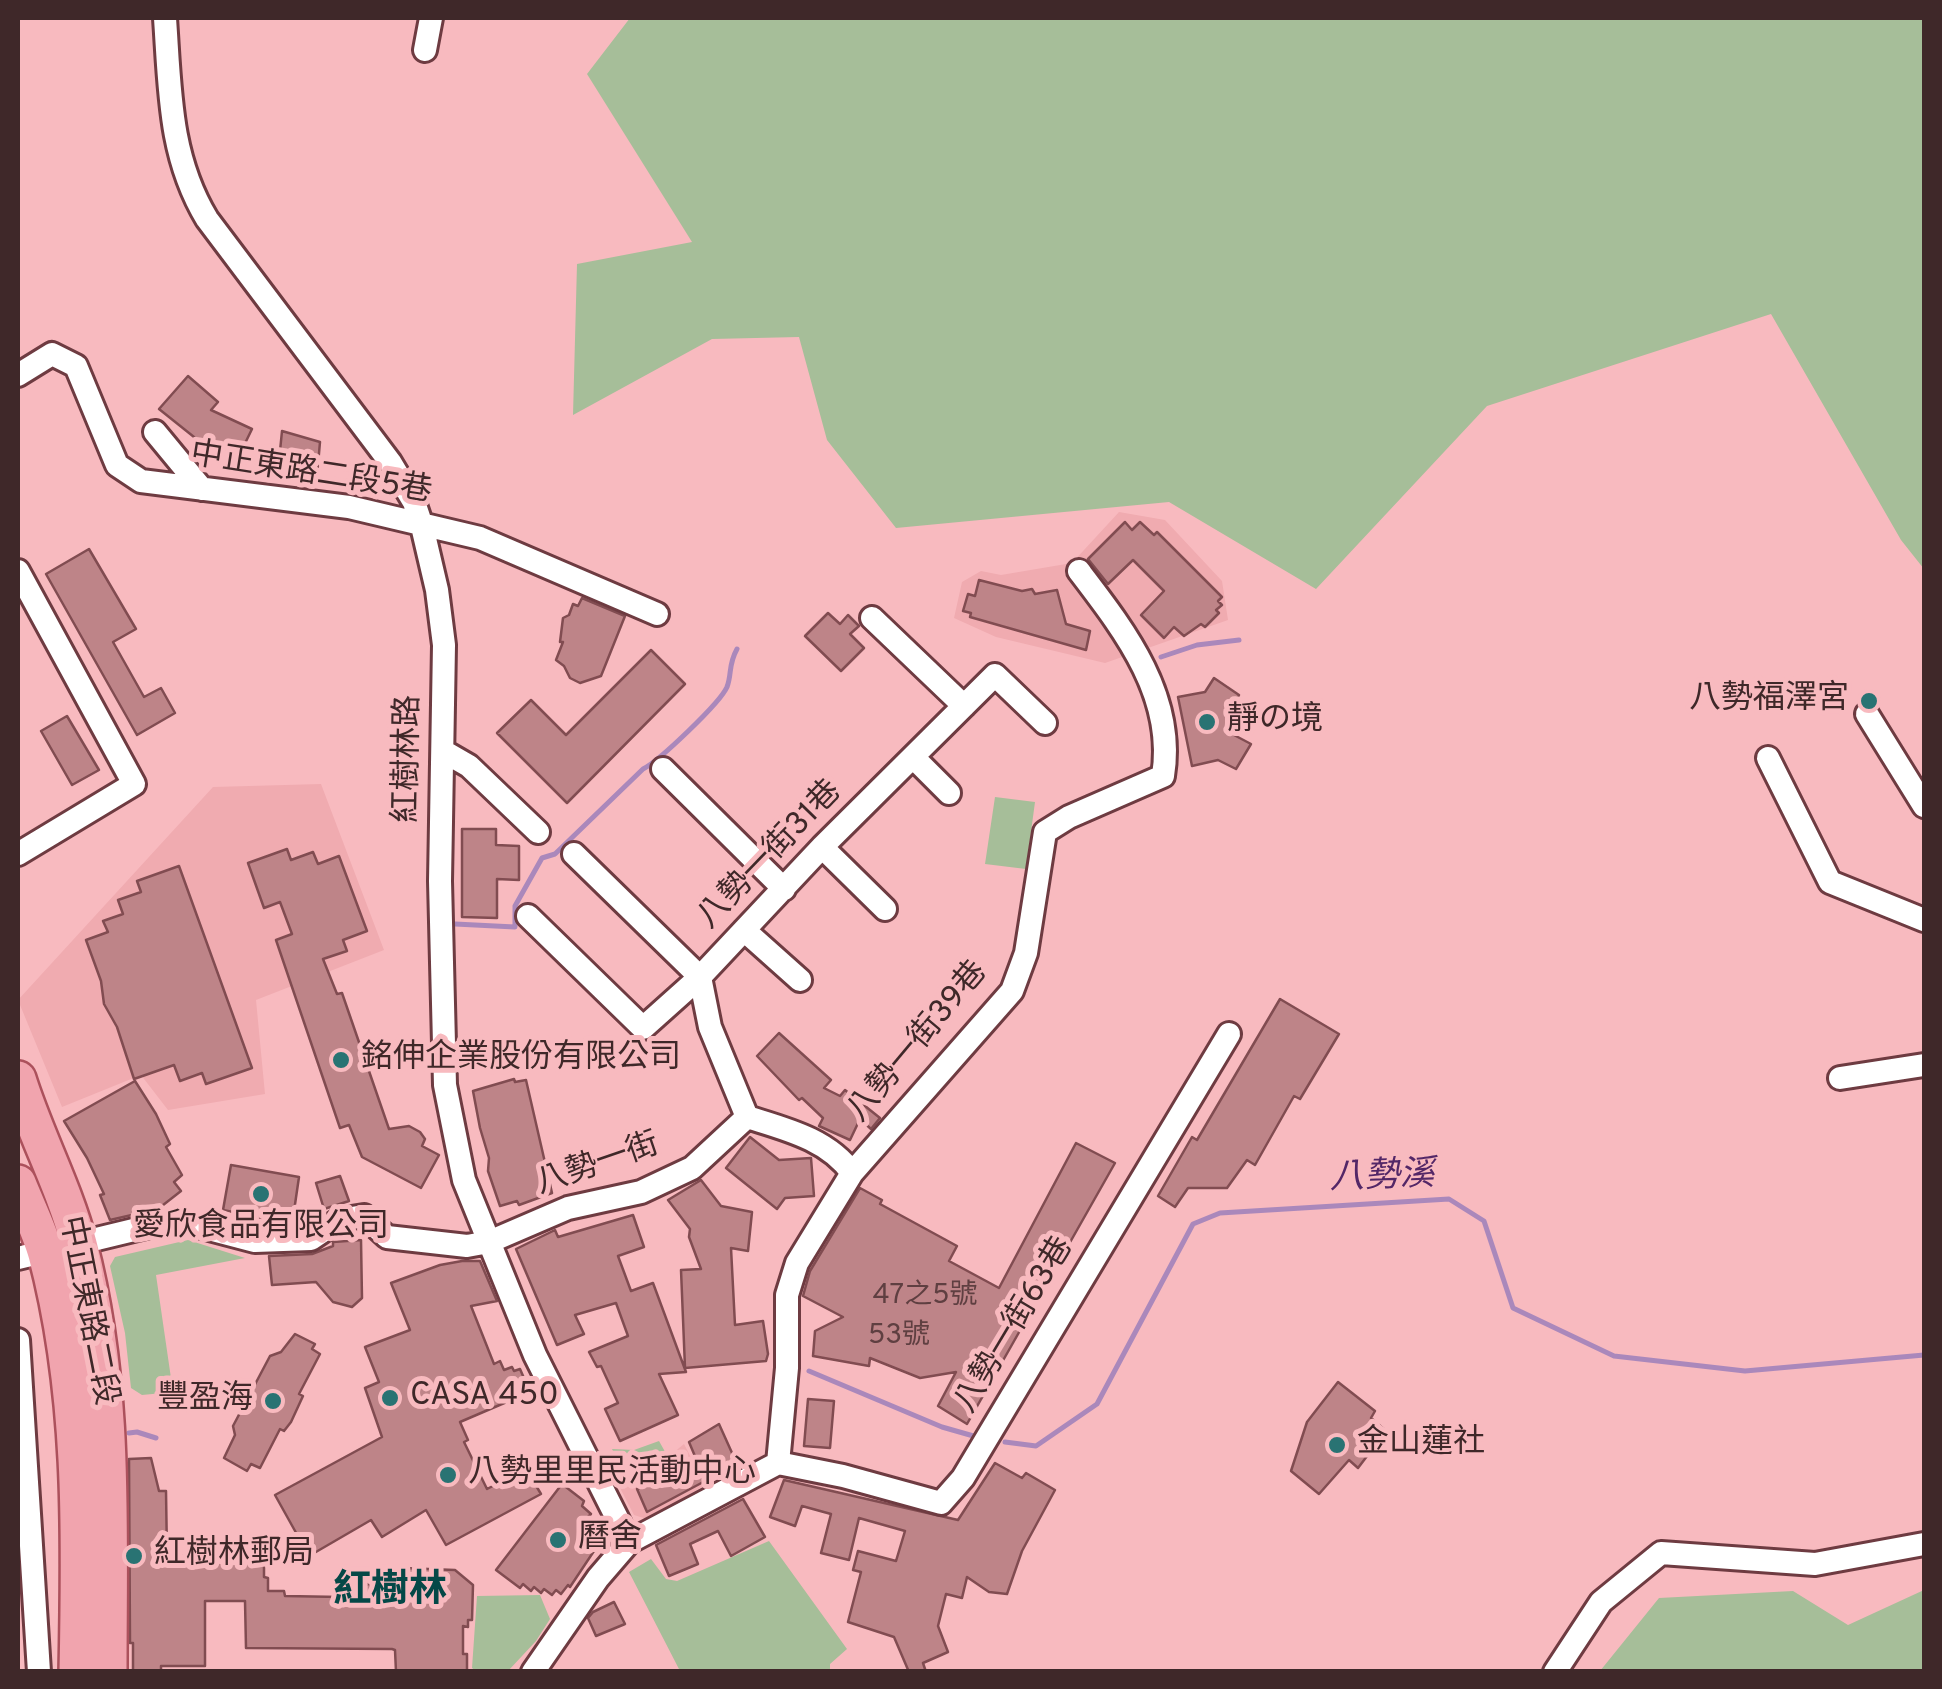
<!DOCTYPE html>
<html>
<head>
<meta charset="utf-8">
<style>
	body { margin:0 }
	#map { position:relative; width:1942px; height:1689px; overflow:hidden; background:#f8babf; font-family:Overpass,sans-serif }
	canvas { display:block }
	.frame { position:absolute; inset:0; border:20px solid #3f2829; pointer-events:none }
</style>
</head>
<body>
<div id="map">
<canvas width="1942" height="1689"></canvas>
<div class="frame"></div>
</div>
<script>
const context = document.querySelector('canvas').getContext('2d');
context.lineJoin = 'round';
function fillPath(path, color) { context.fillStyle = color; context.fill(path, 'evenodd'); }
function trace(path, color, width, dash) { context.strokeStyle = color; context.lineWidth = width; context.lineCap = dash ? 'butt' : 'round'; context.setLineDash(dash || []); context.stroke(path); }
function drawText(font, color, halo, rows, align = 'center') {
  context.font = font + ' Overpass,"Noto Sans TC","Noto Sans JP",sans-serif'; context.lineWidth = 10; context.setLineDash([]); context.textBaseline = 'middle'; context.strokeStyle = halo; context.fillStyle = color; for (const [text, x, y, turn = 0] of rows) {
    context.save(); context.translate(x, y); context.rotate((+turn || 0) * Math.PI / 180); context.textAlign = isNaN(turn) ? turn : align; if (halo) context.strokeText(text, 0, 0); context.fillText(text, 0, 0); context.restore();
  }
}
fillPath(new Path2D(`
	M1119,512L1165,520L1222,581L1228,620L1105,663L996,637L954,618L962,582L981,571L1001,575L1072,563Z
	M321,784L384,950L256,1000L265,1094L168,1110L141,1075L62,1107L18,1000L213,787Z
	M684,1444L705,1485L647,1519L634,1515L619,1486L641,1479Z`), '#f0abb0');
fillPath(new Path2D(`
	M630,18H1924V569L1901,540L1771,314L1487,406L1316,589L1169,502L896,528L827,440L799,337L712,339L573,415L577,264L692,242L587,74Z
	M995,797L1035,802L1026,869L985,864Z
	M188,1240L245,1258L156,1275L173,1392L142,1395L131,1388L125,1333L110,1266L115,1257Z
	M659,1441L668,1457L643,1477L635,1469L620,1465L612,1449L634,1450Z
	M769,1541L847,1649L830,1664V1671H680L629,1572L651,1559L666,1579L677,1581Z
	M1924,1590V1671H1600L1659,1598L1793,1591L1848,1625Z
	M540,1595L550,1619L536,1641L508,1671H476L472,1668L477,1596Z`), '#a6be99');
trace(new Path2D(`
	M1161,657L1197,645L1239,640
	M455,924L515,927V906L542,858L555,854L643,769C659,761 720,703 727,687C732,674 728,665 737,649
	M809,1371L942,1427L977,1437
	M129,1433L137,1432L156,1438
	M1005,1442L1036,1446L1097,1404L1193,1224L1220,1213L1449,1199L1484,1221L1513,1308L1614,1356L1745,1371L1924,1355`), '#a8b', 5);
const building = new Path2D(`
	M188,376L218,402L211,410L252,429L235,464L197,445L199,441L159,409Z
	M282,431L320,442L317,476L278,471Z
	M1125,522L1132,530L1140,522L1154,535L1157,532L1222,597L1218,601L1222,605L1216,610L1219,613L1205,627L1201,624L1184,636L1174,627L1164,638L1141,615L1164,591L1133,560L1108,584L1088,559Z
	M89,549L136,629L113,642L144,697L161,688L175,713L137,735L46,574Z
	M979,580L1022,591L1032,589L1035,594L1057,590L1066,624L1090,631L1086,650L970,617L971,613L963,611L968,594L975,596Z
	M582,598L625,616L601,676L580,683L570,678L564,666L556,660L563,642H560L563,618L569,615L573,604L578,606Z
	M828,613L840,624L848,615L859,626L850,634L864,648L841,671L805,636Z
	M651,650L685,684L567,803L497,733L531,700L566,735Z
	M1214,678L1239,695L1229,709L1234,735L1251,744L1236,769L1218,760L1192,766L1178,697L1205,692Z
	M67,716L99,770L72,785L41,731Z
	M462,829H496V845L519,846V880L497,879V918L462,917Z
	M287,849L291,860L313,852L318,864L339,856L367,931L343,940L347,951L323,959L337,994L342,993L389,1129L409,1126L420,1132L425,1139L422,1146L439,1155L421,1188L362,1157L349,1125L340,1128L276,940L292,934L280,902L264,908L248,863Z
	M179,866L252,1068L206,1084L202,1073L180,1081L174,1065L134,1079L117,1027L104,1004L101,981L86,940L108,932L103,921L123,914L118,900L141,892L137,881Z
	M1280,999L1339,1034L1300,1099L1294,1096L1255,1165L1247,1160L1227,1188H1188L1175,1207L1158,1196L1192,1137L1197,1140Z
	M779,1033L831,1080L824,1088L840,1096L845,1090L880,1118L871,1129L860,1119L850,1140L819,1126L823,1118L802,1098L799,1100L757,1056Z
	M514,1079L515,1082L526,1080L552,1193L519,1205L517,1201L500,1206L488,1171L489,1158L480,1128L473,1091Z
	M135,1081L156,1114L170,1144L166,1147L182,1175L174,1182L181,1191L158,1209L110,1220L100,1195L104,1194L87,1158L64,1121Z
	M750,1137L779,1160L811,1158L814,1196L785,1198L777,1209L726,1168Z
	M1076,1143L1115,1163L967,1424L938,1406L956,1372L920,1378L870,1358L869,1366L813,1356L815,1331L843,1317L803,1296L810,1271L860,1188L882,1200L880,1204L957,1246L949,1261L999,1288Z
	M231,1165L299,1177L293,1218L282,1222L223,1210Z
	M340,1176L349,1201L324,1209L316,1183Z
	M701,1180L721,1206L752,1212L748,1251L731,1248L735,1325L763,1321L768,1354L766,1361L685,1368L681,1270L701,1269L689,1237L690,1229L668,1200Z
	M633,1215L644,1247L618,1256L631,1291L653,1283L686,1372L659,1374L678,1415L620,1441L605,1409L618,1403L601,1366L597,1367L589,1352L628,1336L616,1303L575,1315L584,1334L557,1345L516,1249L555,1230L558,1237Z
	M361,1240L362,1298L352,1307L333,1302L316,1282L272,1285L269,1256L312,1254L333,1246V1242Z
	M462,1261H480L497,1301L471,1306L494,1364L500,1361L504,1370L512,1367L514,1371L520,1369L530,1392L460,1422L468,1440L464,1442L487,1489L526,1469L541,1494L446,1545L426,1510L382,1537L371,1520L309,1556L275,1495L382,1437L365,1388L379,1382L365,1347L410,1330L391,1283L440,1265Z
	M295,1334L315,1344L312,1349L320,1354L299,1394L303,1396L291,1422L284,1431L280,1429L260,1468L251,1464L247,1471L224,1458L235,1435L233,1426L270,1356L281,1352Z
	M1338,1382L1375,1411L1371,1418L1386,1431L1358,1468L1349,1460L1319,1494L1291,1471L1307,1422Z
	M808,1399L834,1401L830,1448L804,1446Z
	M719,1424L737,1464L647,1512L637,1489L697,1461L689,1442Z
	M151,1458L159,1491H166L167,1556H217L237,1544H264V1577L268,1578V1591H284L285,1596L341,1597L364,1589V1586L402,1568L455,1570L473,1585L472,1620H468V1627L463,1626V1654H467V1672H396L395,1650L392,1649L246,1648L245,1601H205V1666H161V1672H133V1643H130L129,1459Z
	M995,1463L1022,1478L1026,1473L1055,1490L1022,1551L1007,1594L989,1592L967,1577L962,1598L946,1594L938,1626L948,1652L923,1663L926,1672H909L894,1637L848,1622L861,1572L853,1570L858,1551L896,1561L905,1531L859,1518L849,1560L821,1553L831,1514L802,1506L795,1526L770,1517L784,1480L958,1520Z
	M562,1484L584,1501L582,1506L591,1514L587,1518L595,1523L592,1528L599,1533L595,1538L600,1542L570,1587L568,1585L561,1594L556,1590L552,1595L544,1589L541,1593L534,1587L531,1591L523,1584L520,1588L496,1570Z
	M743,1499L765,1537L731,1556L718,1531L690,1544L698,1564L669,1576L656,1545Z
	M614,1602L625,1624L596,1636L588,1618L593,1612Z`);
fillPath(building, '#be8488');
trace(building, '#814c51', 2.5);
const street = new Path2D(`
	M165,18C170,90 169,156 207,219L390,462L414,502L422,526L437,590L444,645L440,881L445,1085L464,1180L535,1355L629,1542
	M425,50L431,18
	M18,375L52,354L76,366L117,465L141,481L349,507L480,538L657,614
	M155,432L202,489
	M18,571L134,784L18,854
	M872,618L964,706
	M1867,714L1924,806
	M443,751L469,766L538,832
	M913,757L949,793
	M1768,758L1830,882L1924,920
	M663,769L784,889
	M822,847L885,909
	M528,916L643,1028L700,977L574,854
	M744,930L800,980
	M1840,1078L1924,1065
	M747,1117L710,1027L700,977L822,847L995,675L1045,723
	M852,1173L1012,991L1026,953L1045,832L1069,817L1163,776C1176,696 1124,630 1079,571
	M18,1258L175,1220L255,1241L311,1239L339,1220L364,1216L387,1237L467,1246L489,1242L568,1208L641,1192L692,1168L747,1117C785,1129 828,1139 852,1173L797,1263L787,1295V1368L778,1463L629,1542L598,1578L533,1672
	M18,1340L39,1672
	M778,1463L843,1476L941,1503L963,1478L1229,1034
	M1555,1672L1601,1602L1661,1553L1815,1564L1924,1544`);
const primary = new Path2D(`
	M18,1079C35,1134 64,1187 79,1244C116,1384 109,1528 109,1672
	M18,1183C27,1206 39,1229 46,1254C82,1390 80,1531 77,1672`);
trace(street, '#6e3b41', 28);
trace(primary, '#ac515c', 40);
trace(street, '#fff', 22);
trace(primary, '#f1a4ae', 35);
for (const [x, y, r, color] of [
	[1869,701,10,"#297373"],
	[1207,722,10,"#297373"],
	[341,1060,10,"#297373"],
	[261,1194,10,"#297373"],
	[390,1398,10,"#297373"],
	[273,1401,10,"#297373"],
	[1337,1445,10,"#297373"],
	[448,1475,10,"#297373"],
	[558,1540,10,"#297373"],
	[134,1556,10,"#297373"]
]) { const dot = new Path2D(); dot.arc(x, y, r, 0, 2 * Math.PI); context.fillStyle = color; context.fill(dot); trace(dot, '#f8babf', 4); }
drawText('28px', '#5f3f41', null, [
	["47之5號",925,1297],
	["53號",899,1337]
]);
drawText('32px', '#3f2829', '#f8babf', [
	["中正東路二段5巷",311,475,9],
	["紅樹林路",410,759,-89],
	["八勢一街31巷",771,856,-46],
	["八勢一街39巷",919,1043,-50],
	["八勢一街",598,1166,-19],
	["中正東路二段",86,1311,79],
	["八勢一街63巷",1016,1326,-59]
]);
drawText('32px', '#3f2829', '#f8babf', [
	["八勢福澤宮",1849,701,"right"],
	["靜の境",1227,722],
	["銘伸企業股份有限公司",361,1060],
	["愛欣食品有限公司",261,1229,"center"],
	["CASA 450",410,1398],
	["豐盈海",253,1401,"right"],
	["金山蓮社",1357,1445],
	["八勢里里民活動中心",468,1475],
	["曆舍",578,1540],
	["紅樹林郵局",154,1556]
], 'left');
drawText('italic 35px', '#532767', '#f8babf', [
	["八勢溪",1382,1179,-2]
]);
drawText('bold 38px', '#054847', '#f8babf', [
	["紅樹林",390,1593]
]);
</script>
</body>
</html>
